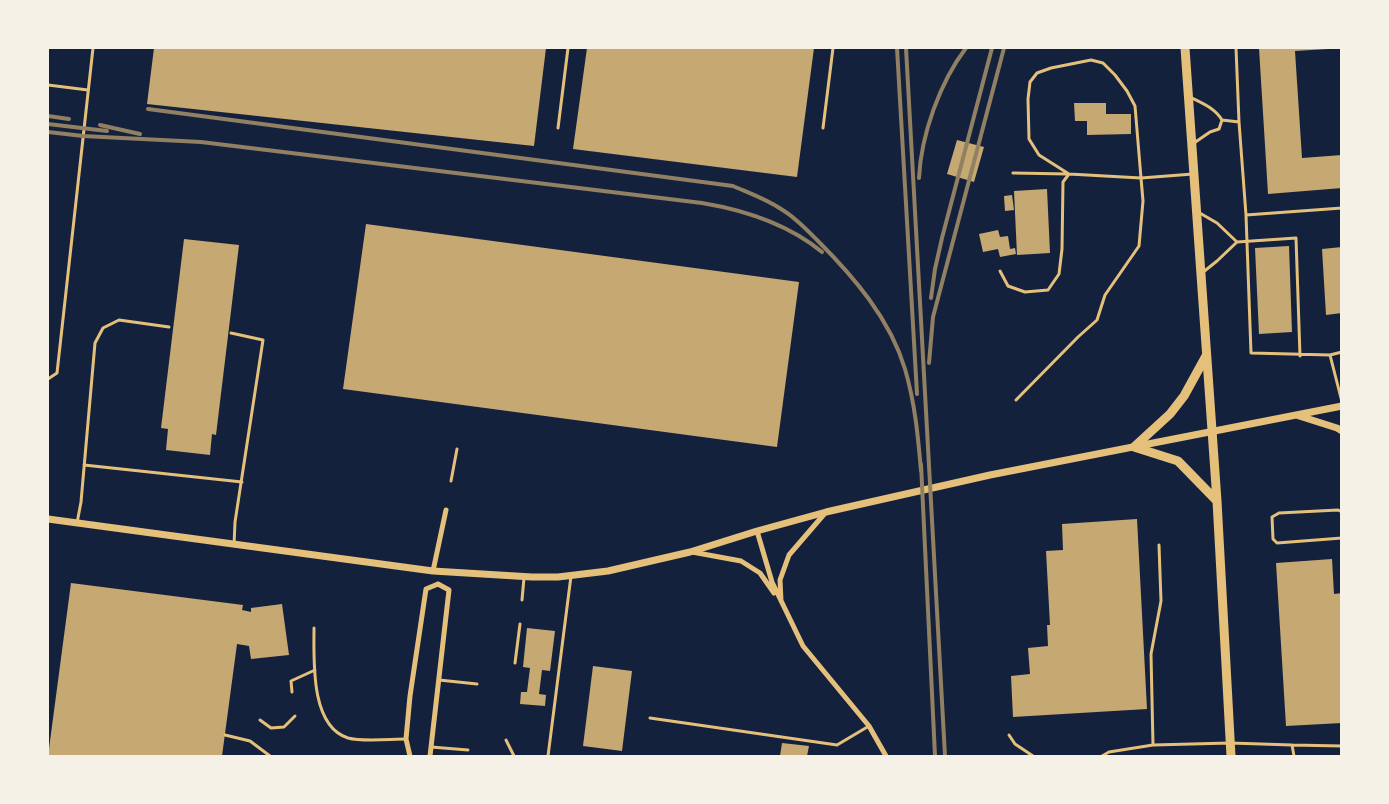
<!DOCTYPE html>
<html>
<head>
<meta charset="utf-8">
<style>
	body { margin:0 }
	#map { position:relative; width:1389px; height:804px; overflow:hidden; background:#14213d; font-family:"Work Sans",sans-serif }
	canvas { display:block }
	.frame { position:absolute; inset:0; border:49px solid #f6f1e7; pointer-events:none }
</style>
</head>
<body>
<div id="map">
<canvas width="1389" height="804"></canvas>
<div class="frame"></div>
</div>
<script>
const context = document.querySelector('canvas').getContext('2d');
context.lineJoin = 'round';
function fillPath(path, color) { context.fillStyle = color; context.fill(path, 'evenodd'); }
function trace(path, color, width, dash) { context.strokeStyle = color; context.lineWidth = width; context.lineCap = dash ? 'butt' : 'round'; context.setLineDash(dash || []); context.stroke(path); }
fillPath(new Path2D(`
	M154,48H546L534,146L147,104Z
	M587,48H814L797,177L573,149Z
	M1259,48H1328V49L1295,51L1302,158L1342,155V188L1268,194Z
	M1074,103H1106V114H1131V134L1087,135V121H1075Z
	M957,140L984,147L974,182L947,174Z
	M1047,189L1050,253L1017,255L1014,191Z
	M1012,195L1014,210L1005,211L1004,196Z
	M366,224L799,282L777,447L343,389Z
	M998,230L1000,237L1008,236L1010,249L1015,248L1016,254L1000,257L998,249L983,252L979,234Z
	M184,239L239,245L216,435L212,434L210,455L166,450L168,429L161,428Z
	M1289,246L1292,332L1259,334L1255,248Z
	M1342,247V313L1326,315L1322,249Z
	M1137,519L1147,709L1013,717L1011,676L1030,674L1028,648L1048,646L1047,625H1050L1046,551L1063,550L1062,524Z
	M1332,559L1334,594L1342,593V723L1286,726L1276,563Z
	M71,583L243,605L242,610L251,612V608L282,604L289,655L251,659L249,646L237,644L222,756H48Z
	M527,628L555,631L550,671L542,670L539,694L546,695L545,706L520,704L521,692H527L530,668L523,667Z
	M593,666L632,671L622,751L583,746Z
	M782,743L809,746L807,756H780Z`), '#c6a872');
trace(new Path2D(`
	M1236,48L1239,122L1246,215L1251,353L1330,355L1342,352
	M48,85L88,90
	M1190,97C1202,103 1215,108 1222,120L1239,122
	M558,128L568,48
	M823,128L833,48
	M1194,143L1210,132L1219,129L1222,120
	M1013,173L1068,174
	M1198,212L1217,223L1237,242
	M1246,215L1342,208
	M1000,271L1008,286L1025,292L1048,290L1059,274L1062,249L1063,182L1069,174L1141,178L1135,106L1127,91L1115,75L1103,63L1091,60L1051,68L1037,73L1030,82L1028,99L1029,139L1039,155L1069,174
	M1202,273L1217,261L1237,242L1296,238L1300,356
	M231,333L263,340L235,522L234,545
	M1330,355L1342,402
	M48,379L57,373L93,48
	M1016,400L1078,337L1097,320L1105,295L1139,246L1143,201L1141,178L1193,174
	M84,465L242,482
	M451,481L457,449
	M1342,512L1338,510L1279,513L1272,517L1273,539L1277,543L1342,538
	M77,523L81,502L95,343L103,328L119,320L169,327
	M1159,545L1161,601L1151,654L1153,745L1230,743L1292,745L1294,756
	M522,600L524,578
	M314,628C314,660 310,726 348,738C362,742 391,739 406,739
	M515,663L520,624
	M439,680L477,684
	M292,692L291,681L315,670
	M650,718L837,745L869,726
	M260,720L271,728L284,727L295,716
	M225,735L250,741L270,756
	M1009,735L1015,744L1033,756
	M506,740L514,756
	M1292,745L1342,746
	M431,747L468,750
	M548,756L571,576
	M1102,756L1109,752L1153,745`), '#e5c07b', 3);
trace(new Path2D(`
	M757,531L772,582L803,646L869,726L886,756
	M692,552L741,561L760,573L774,593
	M433,571L446,510
	M781,601L780,580L789,555L826,512
	M410,756L406,739L410,696L426,589L438,584
	M430,756L449,590L438,584`), '#e5c07b', 5);
trace(new Path2D(`
	M1296,415L1337,428L1342,431
	M48,519L433,571L532,577H558L608,571L690,552L757,531L826,512L990,475L1342,406`), '#e5c07b', 7);
trace(new Path2D(`
	M1185,48L1217,501L1231,756
	M1134,447L1170,414L1184,396L1206,356
	M1134,447L1178,461L1217,501`), '#e5c07b', 9);
trace(new Path2D(`
	M897,48L917,394
	M906,48L945,756
	M148,109L733,186C749,193 766,199 781,209C795,217 807,230 818,241C854,277 890,319 905,369C915,403 918,436 921,471
	M48,116L69,119
	M48,124L107,131
	M100,125L140,134
	M48,132L83,136L201,142L702,203C744,210 788,224 822,252
	M919,178C921,135 940,82 966,48
	M931,298L935,269L942,238L992,48
	M929,363L933,317L1004,48
	M921,464L935,756`), '#918062', 4);
</script>
</body>
</html>
